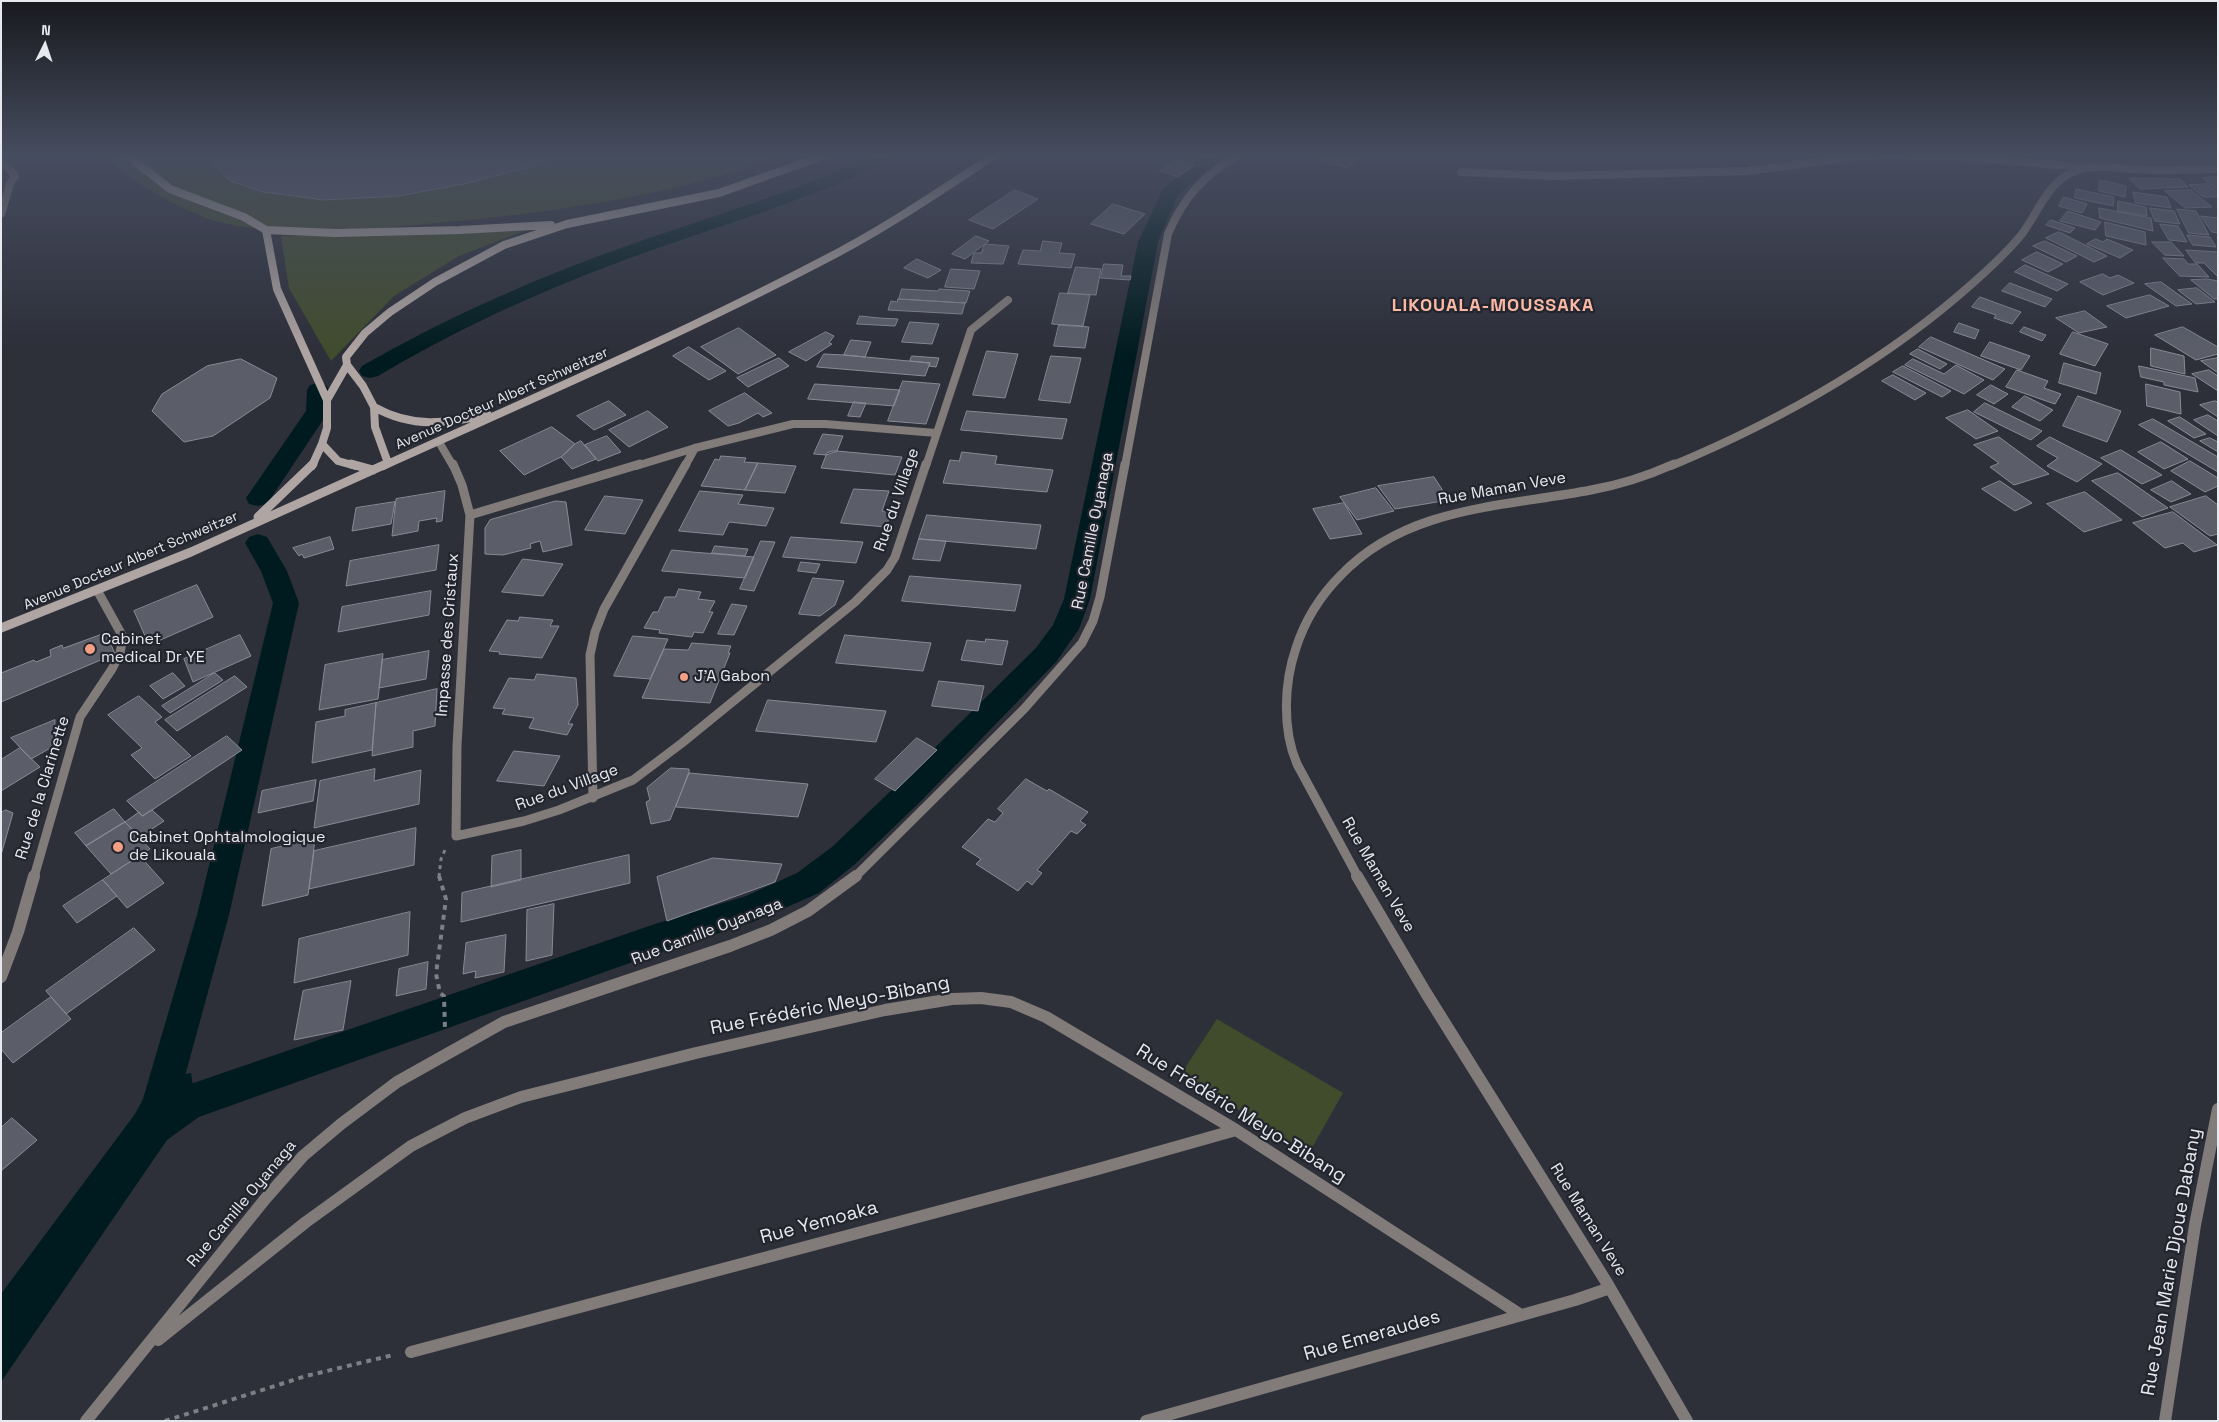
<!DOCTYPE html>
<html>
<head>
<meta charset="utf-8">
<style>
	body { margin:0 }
	#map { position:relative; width:2219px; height:1422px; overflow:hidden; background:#2d2f39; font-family:"Space Grotesk",sans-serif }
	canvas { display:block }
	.frame { position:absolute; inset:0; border:2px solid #e7e9ef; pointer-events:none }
	.north { position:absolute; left:20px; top:20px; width:50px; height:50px; -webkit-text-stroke:4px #23252e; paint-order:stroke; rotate:4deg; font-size:14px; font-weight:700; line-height:20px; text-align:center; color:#e7e9ef }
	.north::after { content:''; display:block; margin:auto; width:18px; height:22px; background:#e7e9ef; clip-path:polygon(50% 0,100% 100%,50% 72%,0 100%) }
</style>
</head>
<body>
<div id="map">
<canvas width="2219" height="1422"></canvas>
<div class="frame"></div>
<div class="north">N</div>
</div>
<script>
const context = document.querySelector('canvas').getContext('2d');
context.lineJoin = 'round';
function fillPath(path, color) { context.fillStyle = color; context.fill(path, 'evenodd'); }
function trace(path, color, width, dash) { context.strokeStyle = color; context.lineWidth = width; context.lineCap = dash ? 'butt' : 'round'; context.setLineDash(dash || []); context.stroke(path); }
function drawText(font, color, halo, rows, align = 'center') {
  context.font = font + ' "Space Grotesk",sans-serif'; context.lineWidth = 4.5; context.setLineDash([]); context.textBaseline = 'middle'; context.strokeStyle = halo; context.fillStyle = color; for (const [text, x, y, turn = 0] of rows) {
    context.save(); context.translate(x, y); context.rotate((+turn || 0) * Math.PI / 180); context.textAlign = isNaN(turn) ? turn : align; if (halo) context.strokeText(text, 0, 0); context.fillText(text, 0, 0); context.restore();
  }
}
fillPath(new Path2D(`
	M102,155H782C671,197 554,212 436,223C362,230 288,239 215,221C206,219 198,214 190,211C158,197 129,178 102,155Z
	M524,231L459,256L394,296L331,361L289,288L281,236Z
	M1217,1019L1343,1093L1309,1153L1181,1074Z`), '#414c2d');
fillPath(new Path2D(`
	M191,1073L193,1086L218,1080V1103L167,1140L1,1382V1294L135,1114L153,1081Z`), '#001b1f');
fillPath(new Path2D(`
	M873,155H896L893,159C803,203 707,229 614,264C532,295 453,331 378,376L370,378L362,376L359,371L362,366C449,316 540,276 635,243C715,215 796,192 873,155Z
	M1203,155H1224L1178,195L1158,242L1090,599L1079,629L1056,662L918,804L854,865L819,893L753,922L655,954L182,1123L173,1119L169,1129L156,1134L143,1129L138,1116L197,915L273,603L261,571L245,543L249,537L258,534L267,537L287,571L299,603L229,915L182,1087L655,924L746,896L797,873L832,847L896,786L1036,648L1053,625L1064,599L1138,242L1163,189Z
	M318,383L326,385L329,390V411L267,504L258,506L249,504L246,498L306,411L307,390L310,385Z`), '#001b1f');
const building = new Path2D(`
	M207,155H559L529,167L464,184L398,196L324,200L263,192L230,181Z
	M1324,155H1359L1361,156L1348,168L1320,160Z
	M1177,159L1194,165L1178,177L1160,171Z
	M2218,177V190L2203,178Z
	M2129,178L2180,179L2188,187L2140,189Z
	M2100,180L2126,186L2125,197L2099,191Z
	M2208,184L2218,193V197H2203L2189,185Z
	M2076,189L2114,197L2113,206L2075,198Z
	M1015,190L1038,199L993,229L969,220Z
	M2191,190L2212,207L2185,208L2165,191Z
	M2133,192L2167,197L2171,208L2136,203Z
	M2064,197L2087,204L2082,213L2059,206Z
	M2118,201L2146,207L2147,216L2118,211Z
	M1113,204L1145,214L1124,234L1091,224Z
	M2099,208L2151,218L2153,231L2100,218Z
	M2150,208L2174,211L2180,224L2155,221Z
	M2177,209L2196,211L2209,235L2189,233Z
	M2068,211L2101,222L2095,230L2060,221Z
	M2201,216L2218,218V233L2212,232Z
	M2051,220L2075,228L2070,233L2046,225Z
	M2105,222L2145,232L2146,245L2106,236Z
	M2160,224L2178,226L2187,242L2169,240Z
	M2059,232L2107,256L2094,262L2046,238Z
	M2187,235L2210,237L2216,247L2193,245Z
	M976,236L989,241L965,259L952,254Z
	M2096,239L2103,242L2107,239L2133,250L2120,258L2087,244Z
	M1043,241L1062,243L1059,253L1075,254L1071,268L1018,264L1023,250L1040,251Z
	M2045,241L2077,256L2066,262L2033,246Z
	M2152,242H2171L2184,256L2165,255Z
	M985,244L1009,246L1003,264L971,263L974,253H981Z
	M2186,250L2218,252V277L2204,263H2196Z
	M2037,252L2063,264L2048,272L2022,260Z
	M2163,258L2184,259L2188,264H2197L2209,277L2180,276Z
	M917,259L941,270L928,278L904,268Z
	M1104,264L1123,265L1121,276H1131L1130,280L1101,278Z
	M2025,265L2068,284L2057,291L2015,272Z
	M1076,267L1101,269L1096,295L1068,293Z
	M951,269L980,271L974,289L945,287Z
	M2103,274L2110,278L2118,275L2134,283L2103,295L2080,282Z
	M2207,279L2218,281V299H2214L2191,280Z
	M2161,282L2192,304L2176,306L2145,284Z
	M2010,283L2052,299L2045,307L2002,291Z
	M2197,288L2215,302L2196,304L2178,290Z
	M902,289L938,291L939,289L970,291L966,303L899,299Z
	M1060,293L1090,295L1083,326L1052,324Z
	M2150,295L2169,306L2126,318L2107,306Z
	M1980,297L2021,312L2012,324L1994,318L1996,315L1972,307Z
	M898,299L965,303L962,314L888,310L891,301L897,302Z
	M2085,311L2107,327L2079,333L2056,318Z
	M860,316L879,318L898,319L895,326L857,324Z
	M910,322L939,324L932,344L902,342Z
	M1959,323L1979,330L1975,339L1954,332Z
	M1059,325L1089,327L1085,348L1054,346Z
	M2024,327L2046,335L2042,341L2020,332Z
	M2183,327L2218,347V354L2196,360L2155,335Z
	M739,328L776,355L738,374L701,347Z
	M826,332L834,336L829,343L832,344L806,361L789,352Z
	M2073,332L2108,344L2095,366L2060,354Z
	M1931,337L2005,369L1993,380L1919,347Z
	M851,340L871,342L865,357L844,355Z
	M1990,342L2030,356L2021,370L1981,356Z
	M689,347L726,371L709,380L673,356Z
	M2151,348L2184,356L2185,374L2151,366Z
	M1918,349L1947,364L1940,369L1910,354Z
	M987,351L1018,354L1005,398L973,395Z
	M824,354L844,355L930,363L925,376L817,367Z
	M912,356L939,358L936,367L929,366L930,363L910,361Z
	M1051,356L1081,358L1070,403L1039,400Z
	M779,358L789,366L748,387L737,378Z
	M2218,358V373L2201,361Z
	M241,359L277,378L270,398L213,436L184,442L152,411L162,394L207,366Z
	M1913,359L1944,374L1956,365L1984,380L1964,394L1905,365Z
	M2064,363L2101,373L2096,394L2059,383Z
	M1903,366L1951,391L1942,397L1893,372Z
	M2139,366L2195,378L2198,392L2164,385V382L2141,377Z
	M2017,370L2048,381L2044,388L2061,394L2055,404L2006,387Z
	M2209,370L2218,376V391L2192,374Z
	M1893,375L1926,393L1915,400L1882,381Z
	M903,381L940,384L926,424L888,421Z
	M815,384L900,390L894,406L808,399Z
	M2146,384L2180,392L2181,414L2147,406Z
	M1991,385L2008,394L1994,404L1977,395Z
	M745,393L772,413L763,417L758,413L739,423L728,426L709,411Z
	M2025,396L2053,410L2040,421L2012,407Z
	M2078,396L2121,411L2107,442L2063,426Z
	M609,401L626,415L594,430L577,416Z
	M2215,401L2218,402V417L2200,405Z
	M854,402L866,403L860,417L848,416Z
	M1985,403L2042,431L2031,440L1974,412Z
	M1968,410L1998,431L1976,439L1946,418Z
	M648,411L668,427L629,447L609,430Z
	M967,411L1067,419L1062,439L961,430Z
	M2208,415L2218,421V436L2194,420Z
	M2180,417L2206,434L2194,438L2168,421Z
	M2153,419L2218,457V472L2139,425Z
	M552,427L575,444L561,457L524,475L500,451Z
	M823,434L843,436L837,451L826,455L814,454Z
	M607,436L621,452L598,461L585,445Z
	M1999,437L2049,474L2014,485L1990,467L1999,463L1974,445Z
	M2050,437L2102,464L2077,482L2047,466L2058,458L2037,446Z
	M2210,438L2218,442V452L2200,441Z
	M581,441L596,459L572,469L561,457L575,444Z
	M2161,442L2188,459L2164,469L2138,452Z
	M2121,450L2162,475L2142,484L2101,458Z
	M833,451H837L902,457L895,475L821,468L827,453Z
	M962,452L997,456L995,464L1053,470L1047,492L943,483L950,460L959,461Z
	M721,456L746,458L744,462L758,463L745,490L701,486L715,459L719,460Z
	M2190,461L2218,478V486L2205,492L2171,471Z
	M758,463L796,466L785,493L745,490Z
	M2118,473L2168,508L2142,517L2092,481Z
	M1434,477L1449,500L1395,509L1378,486Z
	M2000,481L2032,503L2015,511L1982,489Z
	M2172,481L2191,494L2171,502L2151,490Z
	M1376,488L1394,511L1357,520L1340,497Z
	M854,489L889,491L882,511L891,512L886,527L841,523Z
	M445,491L442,521L436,522L437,518L419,521L418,531L392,536L396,499Z
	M700,491L743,495L738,504L774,508L766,526L729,522L723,535L679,531Z
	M2085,492L2122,520L2084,532L2047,504Z
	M605,496L643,500L625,534L585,530Z
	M2206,496L2218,505V534L2210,536L2170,507Z
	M556,501L566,502L572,545L543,552L540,541L530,544L531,548L503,555L485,554V528L490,520Z
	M395,502L391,524L352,531L356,508Z
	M1344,503L1362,534L1330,539L1313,509Z
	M2173,512L2217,545L2194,552L2183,543L2165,548L2133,523Z
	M927,515L1041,525L1036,549L919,539Z
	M330,537L334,549L304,558L302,554L299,556L293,548Z
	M791,537L863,542L856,563L783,557Z
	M919,539L946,541L940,561L913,559Z
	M761,541L775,542L754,591L740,589Z
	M439,545L436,570L346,586L350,561Z
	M715,546L748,549L745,556L712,553Z
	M672,550L692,552L754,557L745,578L662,571Z
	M523,559L563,564L543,596L502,592Z
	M801,562L820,564L816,573L798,571Z
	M910,576L1021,585L1015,611L902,601Z
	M813,578L844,581L835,605L820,616L799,614Z
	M197,585L213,617L149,645L134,611Z
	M679,589L701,592L698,599L715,601L709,612H713L703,633L694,632L692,637L659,633L660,630L644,628L653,612H658L665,597H675Z
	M431,591L429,615L338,632L342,607Z
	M732,604L747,606L734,635L718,634Z
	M520,617L553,620L550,626H559L542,658L499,654L500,652L489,651L507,620L518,621Z
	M106,633L115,654L1,702V673L34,660L36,662L51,656L50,650L62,645L63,648Z
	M240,635L251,656L193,682L184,659Z
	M845,635L931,643L923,671L836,663Z
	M633,636L668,639L650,679L614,676Z
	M986,639L1008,641L1002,665L961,660L967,640L985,642Z
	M692,643L731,646L728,653H730L710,703L642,698L664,649L688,650Z
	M429,651L426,679L379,688L382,660Z
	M383,654L378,699L319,710L325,665Z
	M173,673L185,686L163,699L150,686Z
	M215,673L223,680L170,713L162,706Z
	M537,674L576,678L578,705L568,724H573L567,735L529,728L534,718L502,714L505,709L493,708L509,678L534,680Z
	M235,676L247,687L177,731L165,720Z
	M939,681L984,686L978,711L932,706Z
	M437,689L435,726L413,731V747L372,756L376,703Z
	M139,696L162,717L155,722L191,756L155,779L131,755L142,748L108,715Z
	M768,700L886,711L876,742L756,731Z
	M376,703L372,750L312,763L316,722L345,716V710Z
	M55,720L54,746L31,759L11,738Z
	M227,736L242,750L152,810L142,816L127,801Z
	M917,738L937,750L895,791L875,779Z
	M20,748L40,767L1,791V760Z
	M514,751L560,756L544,786L497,781Z
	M671,768L689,769V773L670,820L651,824L646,802L650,800L647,788Z
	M375,769L374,781L421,770L419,804L314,828L320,781Z
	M689,773L808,784L798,817L676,807Z
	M1026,779L1047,791L1049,789L1088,812L1080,821L1086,825L1077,834L1071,831L1037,870L1042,873L1032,885L1027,881L1018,891L976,864L981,859L962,847L988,819L995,822L1003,813L998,809Z
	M316,780L313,801L258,813L262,791Z
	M114,809L125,822L86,846L75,833Z
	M6,810L13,813L1,855V813Z
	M152,810L164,821L140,837L125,822L139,812L142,816Z
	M125,822L150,849L111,874L86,846Z
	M416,828L414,865L309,889L314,851Z
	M315,839L308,895L262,906L271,849Z
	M521,850V880L491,887L492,856Z
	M629,855L630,883L461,922L462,893Z
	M140,856L164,883L127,908L103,880Z
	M713,858L782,864L775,882L667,921L657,877Z
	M103,880L117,896L77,923L63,906Z
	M554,904L552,955L526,961L527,910Z
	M410,912L408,955L294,983L299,939Z
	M134,928L155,950L66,1014L46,991Z
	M506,935L504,972L475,978L476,971L463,974L466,943Z
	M428,962L426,989L396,996L399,969Z
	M351,981L343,1030L294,1040L303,991Z
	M51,997L71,1019L13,1063L1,1049V1033Z
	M12,1118L37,1140L1,1171V1128Z`);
fillPath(building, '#5b5e69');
trace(building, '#888a96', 1);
trace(new Path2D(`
	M439,877L441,859L445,850`), '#7d7f87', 3, [4, 4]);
trace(new Path2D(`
	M439,876L446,899L436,974L440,993L444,996L445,1029
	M165,1421L306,1376L393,1355`), '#7d7f87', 4, [5, 5]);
trace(new Path2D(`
	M1,164L9,168L15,176L10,184L1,214
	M1461,172L1555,176L1747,171L1861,156L1888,155L1959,157L2083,167
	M439,442L453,466
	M636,466L695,448L793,424H825L936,433
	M685,466L695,448
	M926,466L971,330L1008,300
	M1125,466L1168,234C1183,198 1205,173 1240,155
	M1671,466C1779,421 1887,360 1974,282C1991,267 2008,251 2022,234C2037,214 2048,183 2071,173C2096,161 2124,170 2150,170C2173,170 2195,170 2218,169`), '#817b79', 8);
trace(new Path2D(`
	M453,464L462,485L470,515L457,746L456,836L524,821L559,810L633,780L682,743L855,602L887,570L895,557L926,464
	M470,515L640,464
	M593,798L590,655L595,632L604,609L686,464
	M34,877L80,717L112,669L120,653L123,637L97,590
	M855,877L1024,709L1082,643L1093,621L1100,597L1125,464
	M1358,877L1297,764C1282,729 1284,683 1296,648C1305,620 1320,596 1341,575C1407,506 1503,507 1591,490C1619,485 1647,476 1674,464`), '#817b79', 9);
trace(new Path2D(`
	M1357,876L1426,993L1607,1283L1687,1421
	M1,977L18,932L34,876
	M158,1340L306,1222L411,1146L465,1118L521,1097L696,1053L885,1010L952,999L981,998L1011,1002L1046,1017L1236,1130L1521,1315
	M411,1352L1098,1169L1236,1130
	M86,1421L266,1198L303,1156L341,1124L397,1082L504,1022L730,946L771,930L808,911L856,876
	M1146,1421L1575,1300L1610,1288`), '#817b79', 12);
trace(new Path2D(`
	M2165,1421L2195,1225L2218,1109`), '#817b79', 12);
trace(new Path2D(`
	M127,155L170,189L244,217L266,230L336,233L460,230L551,225
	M266,230L277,289L327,400
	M347,365L327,400V428L322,444L338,461L356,466
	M374,407C413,429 446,423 488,415
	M388,463L375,427L374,407L363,386L347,365L346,357L365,333L390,312L435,282L504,245L567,224L719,193L825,155
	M312,466L322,444
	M383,466C529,400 676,337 818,263C880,232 937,193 995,155`), '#afa5a2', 8);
trace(new Path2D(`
	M351,464L373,470
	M258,517L313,464
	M1,628L191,552L386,464`), '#afa5a2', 9);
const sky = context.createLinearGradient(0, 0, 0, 354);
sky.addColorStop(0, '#191a1f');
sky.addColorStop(0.44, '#464d5f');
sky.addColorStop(1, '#464d5f00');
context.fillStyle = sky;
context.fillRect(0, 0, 2219, 354);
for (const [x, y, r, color] of [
	[90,649,6,"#f39f84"],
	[684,677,5,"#f39f84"],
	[118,847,6,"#f39f84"]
]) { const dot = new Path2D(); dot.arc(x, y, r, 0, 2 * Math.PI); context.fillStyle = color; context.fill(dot); trace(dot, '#23252e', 2); }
drawText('14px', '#e7e9ef', '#23252e', [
	["Avenue Docteur Albert Schweitzer",502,399,-24],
	["Avenue Docteur Albert Schweitzer",131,561,-23]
]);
drawText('16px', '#e7e9ef', '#23252e', [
	["Rue Maman Veve",1502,489,-10],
	["Rue du Village",897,500,-71],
	["Rue Camille Oyanaga",1093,531,-79],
	["Impasse des Cristaux",448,635,-86],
	["Rue de la Clarinette",43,788,-73],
	["Rue du Village",567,788,-20],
	["Rue Maman Veve",1378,875,60],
	["Rue Camille Oyanaga",707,932,-21],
	["Rue Camille Oyanaga",242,1204,-50],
	["Rue Maman Veve",1588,1220,58]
]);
drawText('16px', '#e7e9ef', '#23252e', [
	["Cabinet",101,640],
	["medical Dr YE",101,658],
	["J'A Gabon",694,677],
	["Cabinet Ophtalmologique",129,838],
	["de Likouala",129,856]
], 'left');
context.letterSpacing = '1px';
drawText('bold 18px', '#f9b9a5', '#23252e', [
	["LIKOUALA-MOUSSAKA",1493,306]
]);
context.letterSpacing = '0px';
drawText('19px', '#e7e9ef', '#23252e', [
	["Rue Frédéric Meyo-Bibang",830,1006,-11],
	["Rue Frédéric Meyo-Bibang",1241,1114,32],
	["Rue Yemoaka",819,1223,-15],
	["Rue Jean Marie Djoue Dabany",2172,1262,-80],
	["Rue Emeraudes",1372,1336,-16]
]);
</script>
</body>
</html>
